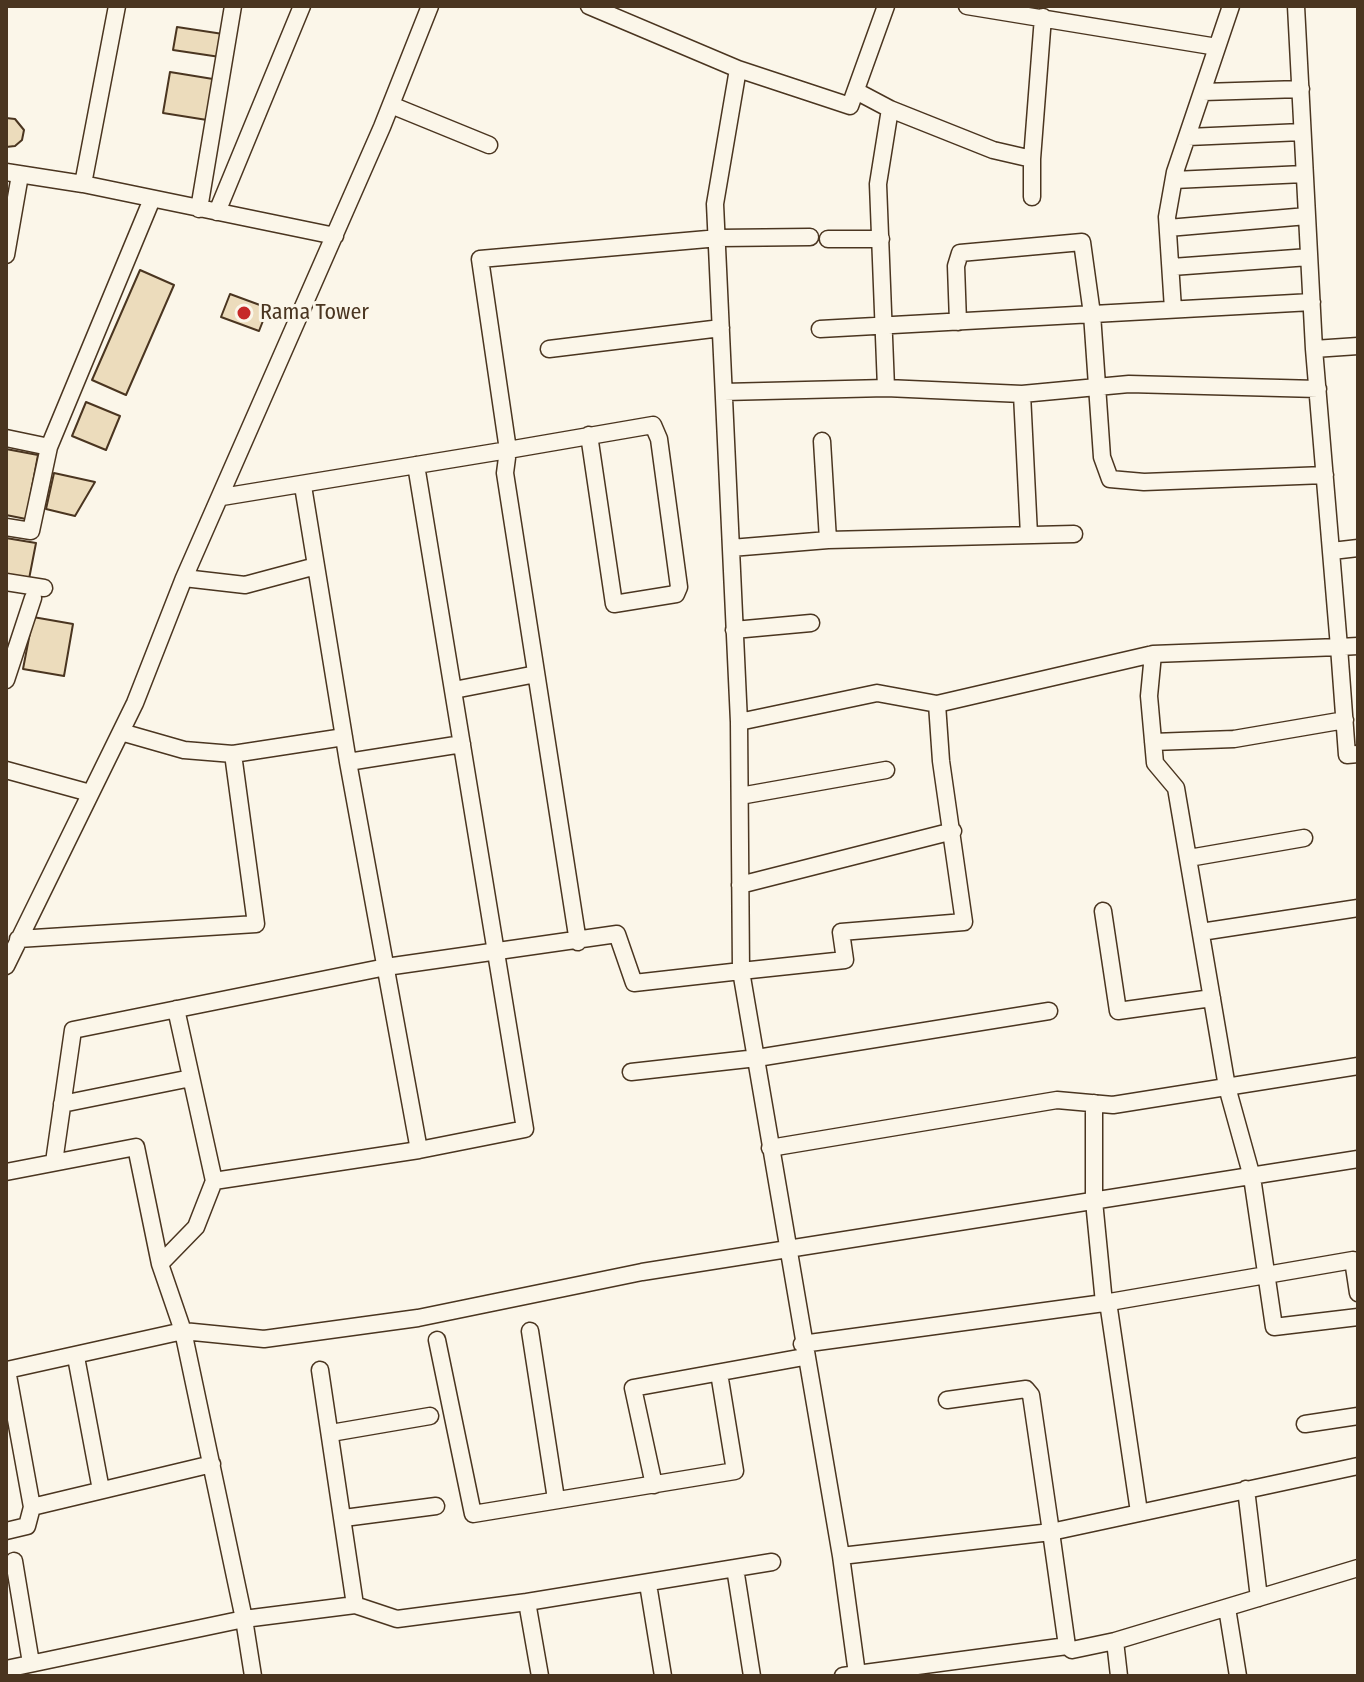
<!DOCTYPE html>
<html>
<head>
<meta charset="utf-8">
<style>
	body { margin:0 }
	#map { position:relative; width:1364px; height:1682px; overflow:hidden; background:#fbf6e9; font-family:"Fira Sans Condensed",sans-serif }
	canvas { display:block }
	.frame { position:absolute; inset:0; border:8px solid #4a3520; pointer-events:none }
</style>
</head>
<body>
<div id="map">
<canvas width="1364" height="1682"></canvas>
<div class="frame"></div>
</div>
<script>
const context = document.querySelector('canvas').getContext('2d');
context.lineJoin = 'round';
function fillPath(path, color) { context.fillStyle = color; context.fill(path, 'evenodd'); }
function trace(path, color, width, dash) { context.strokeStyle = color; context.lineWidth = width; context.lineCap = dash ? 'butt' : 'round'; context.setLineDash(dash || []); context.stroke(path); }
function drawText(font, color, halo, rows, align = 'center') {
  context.font = font + ' "Fira Sans Condensed",sans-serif'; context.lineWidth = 6; context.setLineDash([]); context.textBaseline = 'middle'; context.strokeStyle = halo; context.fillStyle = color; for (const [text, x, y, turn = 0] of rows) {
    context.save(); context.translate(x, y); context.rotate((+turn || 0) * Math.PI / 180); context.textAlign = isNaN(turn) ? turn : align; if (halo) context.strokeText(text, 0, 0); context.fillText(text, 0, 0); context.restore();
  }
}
const building = new Path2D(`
	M177,27L223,34L220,57L173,50Z
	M170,72L213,79L207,120L163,113Z
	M6,118L15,119L24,130L22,140L15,146L6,147Z
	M140,270L174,285L126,395L92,380Z
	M230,294L268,308L259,331L221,317Z
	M86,402L120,416L106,450L72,436Z
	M6,449L38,455L26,519L6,515Z
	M54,473L95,482L75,516L46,509Z
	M6,538L36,543L29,579L6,575Z
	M33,617L73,624L64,676L23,669Z`);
fillPath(building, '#ecdcbc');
trace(building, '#4a3520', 2);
const minor = new Path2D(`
	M589,6L738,69L715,204L739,722L741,971L845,960L841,932L964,922L941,761L937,704L1153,654L1339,647L1347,755L1358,754
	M967,6L1217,47
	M1296,6L1314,349
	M738,69L850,106L886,6
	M1203,92L1301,89
	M391,105L489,145
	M890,109L993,150L1032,159
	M1188,137L1302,132
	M6,172L83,184L335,236
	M1174,180L1304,174
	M83,184L117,6
	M1032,197V159L1043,17
	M199,209L233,6
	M217,212L302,6
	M1168,228L1307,216
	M828,239H881
	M6,255L20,175
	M1172,267L1309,257
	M1173,309L1167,217L1175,172L1231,6
	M958,322L956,266L960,253L1082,242L1092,314L1102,457L1110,479L1144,482L1325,475
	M820,329L1312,302
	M1358,346L1314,349L1339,647L1358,646
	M549,349L721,328
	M886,388L1022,394L1129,384L1318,389
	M724,392L886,388L878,184L890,109L856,91
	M1022,394L1029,535
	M6,438L49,447L152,199
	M822,441L828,540
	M303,486L348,762L419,1150
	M222,497L508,450L480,259L719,238L810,237
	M6,527L31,531L49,447
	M731,548L828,540L1074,534
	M1332,551L1358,548
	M184,578L245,585L316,566
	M6,582L44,588
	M734,630L811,623
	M1153,654L1149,696L1155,763L1176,788L1227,1087L1252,1177L1274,1327L1358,1317
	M6,680L33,598
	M454,690L536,674
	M739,722L877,693L937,704
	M121,732L184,750L233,754L344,737
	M1153,742L1234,739L1345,720
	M348,762L462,744
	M6,770L90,793
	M740,796L886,770
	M1189,858L1304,838
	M740,885L953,831
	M1103,911L1118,1011L1212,998
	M1201,932L1358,908
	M18,939L256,924L233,754
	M578,942L505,473L508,450L653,425L659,439L679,587L676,594L614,604L589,435
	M6,966L135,703L184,578L382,127L430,6
	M176,1009L214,1181
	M631,1072L757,1058L1049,1011
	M1094,1103V1201L1104,1303
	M62,1104L191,1078
	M770,1148L1057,1100L1113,1105L1358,1066
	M54,1162L73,1030L386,967L617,934L634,983L741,971L841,1556L857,1674L843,1676
	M6,1172L136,1147L160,1264L183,1331L244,1619L355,1605L397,1619L527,1602L540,1676
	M160,1264L196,1227L214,1181L419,1150L525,1129L416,465
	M1108,1302L1139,1512
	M530,1331L556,1499
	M437,1340L473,1514L735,1471L719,1373
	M802,1344L1104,1303L1353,1260L1358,1293
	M76,1357L101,1490
	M320,1370L355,1605
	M947,1400L1026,1389L1031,1395L1051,1532L1358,1466
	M1305,1424L1358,1416
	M331,1433L430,1416
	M654,1485L633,1388L804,1357
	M1246,1489L1259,1598
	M32,1507L212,1464
	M344,1518L436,1506
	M6,1531L27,1526L32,1507L7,1370L183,1331L264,1339L418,1318L642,1272L1358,1159
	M841,1556L1051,1532L1067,1646L1072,1650L1115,1641L1358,1568
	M14,1561L31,1663
	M735,1568L752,1676
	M648,1584L663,1676
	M527,1602L772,1562
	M1227,1608L1238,1676
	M1115,1641L1119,1676
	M6,1669L244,1619L253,1676
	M857,1674L1067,1646`);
trace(minor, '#4a3520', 19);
trace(minor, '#fbf6e9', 16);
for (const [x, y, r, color] of [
	[244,313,8,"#c62828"]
]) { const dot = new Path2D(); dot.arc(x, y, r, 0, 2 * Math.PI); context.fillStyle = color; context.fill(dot); trace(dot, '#fbf6e9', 3); }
drawText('22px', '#4a3520', '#fbf6e9', [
	["Rama Tower",260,313]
], 'left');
</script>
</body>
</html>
